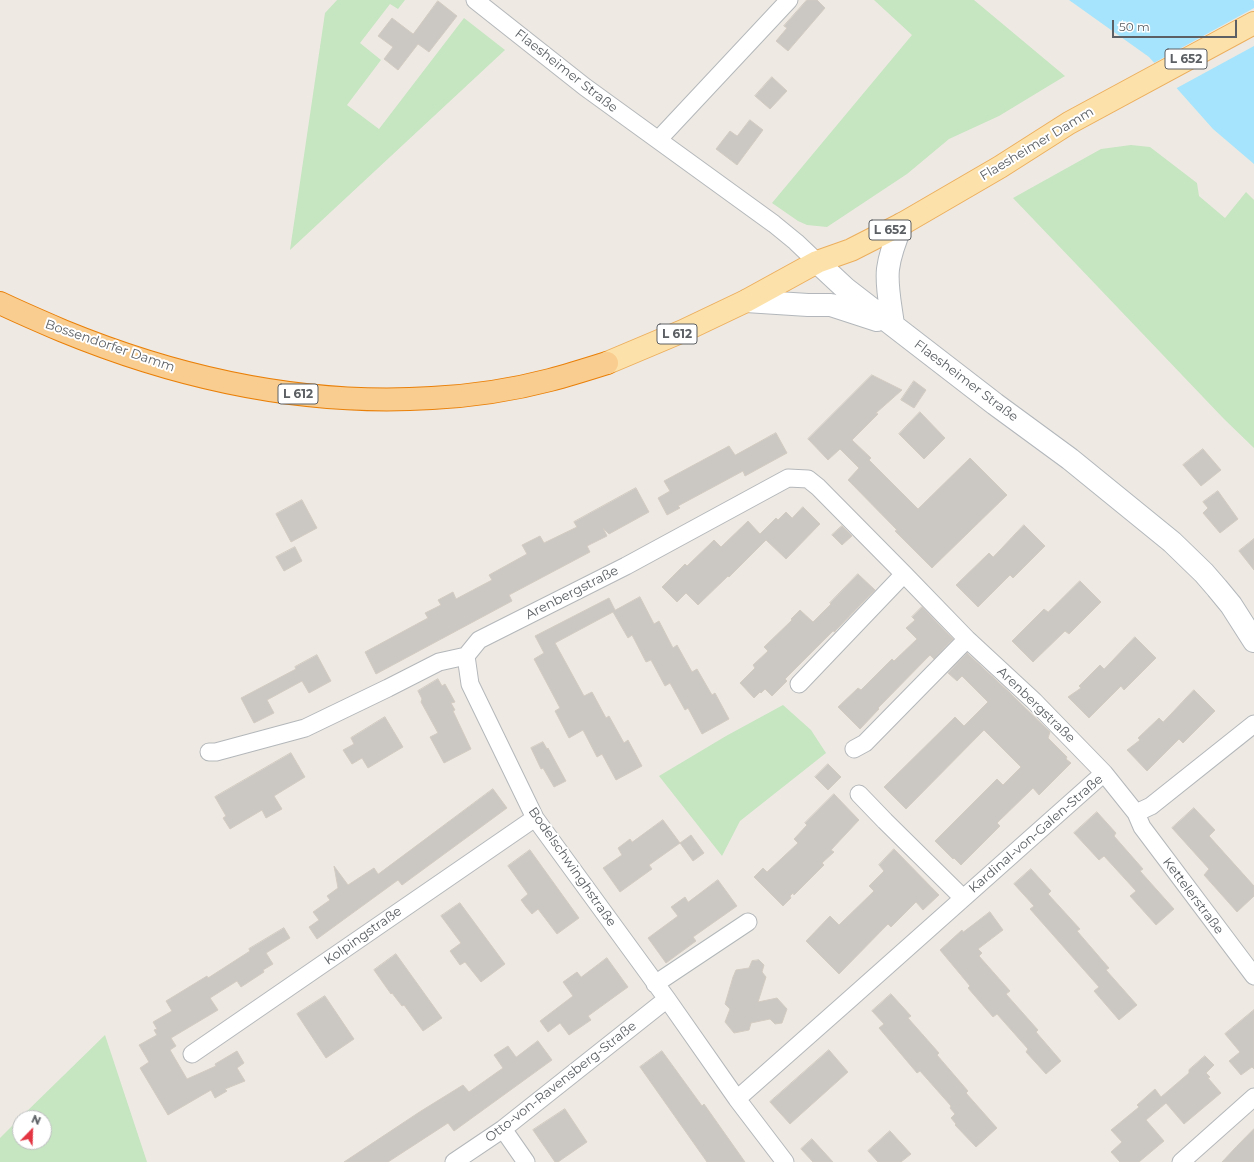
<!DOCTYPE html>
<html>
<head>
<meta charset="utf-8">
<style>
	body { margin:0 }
	#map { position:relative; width:1254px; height:1162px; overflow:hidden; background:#eeeae3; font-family:Montserrat,sans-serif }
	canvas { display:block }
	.north { position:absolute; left:12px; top:1110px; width:40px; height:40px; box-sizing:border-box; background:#fff; border:1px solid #bebfc1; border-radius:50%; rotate:23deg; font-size:11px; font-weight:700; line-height:16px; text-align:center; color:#5c6064 }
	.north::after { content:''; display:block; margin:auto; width:14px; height:18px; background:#e33442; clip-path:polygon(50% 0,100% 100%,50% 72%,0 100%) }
	.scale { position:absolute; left:1112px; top:20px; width:125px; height:18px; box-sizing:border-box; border:2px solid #5c6064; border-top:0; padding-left:5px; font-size:12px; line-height:14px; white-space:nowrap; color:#5c6064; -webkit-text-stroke:3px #fff; paint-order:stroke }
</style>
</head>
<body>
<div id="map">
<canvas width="1254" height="1162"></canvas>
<div class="north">N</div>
<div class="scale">50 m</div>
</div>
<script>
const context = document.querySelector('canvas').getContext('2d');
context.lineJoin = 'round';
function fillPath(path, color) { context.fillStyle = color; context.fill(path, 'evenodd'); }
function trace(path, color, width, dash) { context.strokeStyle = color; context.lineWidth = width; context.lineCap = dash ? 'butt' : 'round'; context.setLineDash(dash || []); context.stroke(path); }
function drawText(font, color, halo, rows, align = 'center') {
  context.font = font + ' Montserrat,sans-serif'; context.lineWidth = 4; context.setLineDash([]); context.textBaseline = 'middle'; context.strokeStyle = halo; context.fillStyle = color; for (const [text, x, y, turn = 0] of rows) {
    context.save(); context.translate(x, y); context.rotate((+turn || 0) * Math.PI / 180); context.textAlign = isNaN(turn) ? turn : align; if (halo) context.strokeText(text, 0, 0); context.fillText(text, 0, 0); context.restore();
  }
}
fillPath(new Path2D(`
	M337,0H405L398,9L390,4L360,43L381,60L347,105L379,129L464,18L505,50L290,250L325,13Z
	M874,0H974L1065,76L999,116L949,139L907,174L827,227L807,225L798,221L772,203L912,35Z
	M1131,145L1150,147L1197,183L1199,196L1225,218L1246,192L1254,200V448L1224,419L1013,198L1101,149Z
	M783,705L811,730L826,753L740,821L722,856L659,776L726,736Z
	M105,1035L147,1162H0V1138L20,1118V1142H44V1118H20Z`), '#c6e5c1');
fillPath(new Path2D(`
	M1069,0H1253L1254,1V164L1213,129L1149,57Z`), '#a5e4fc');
fillPath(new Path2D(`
	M1254,8V46L1175,89L1152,64Z`), '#eeeae3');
const building = new Path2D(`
	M807,0H817L825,8L788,51L776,41L787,28L784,26Z
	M438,1L457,16L429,52L418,44L398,70L384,59L393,47L378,36L392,18L413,34Z
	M772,77L787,91L770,109L755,96Z
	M750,120L763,130L737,165L716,149L730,131L737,136Z
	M872,375L902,390L876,413L878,414L852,440L871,458L869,460L918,509L970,458L1007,495L932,568L895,531L897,530L848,480L859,468L840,449L828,460L808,439Z
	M914,381L926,390L914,408L901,400Z
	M920,412L945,438L924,459L899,434Z
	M776,433L787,453L745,476L743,471L678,506L680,508L667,515L658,498L670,491L664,481L729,446L735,455Z
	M1203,449L1221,470L1201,486L1183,465Z
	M636,488L649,512L609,534L603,528L607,536L587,546L590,552L509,595L512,601L376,674L365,652L428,618L425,613L441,605L438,600L453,592L456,599L492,580L489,575L527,554L522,545L540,536L544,543L577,527L574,522Z
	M1218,491L1238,519L1220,533L1203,513L1208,508L1203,502Z
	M302,500L317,528L291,542L276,514Z
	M803,507L820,524L786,559L766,540L729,577L728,576L698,605L686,593L677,602L662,587L685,564L687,566L714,540L721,547L748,521L760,534L776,518L778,520L786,512L792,518Z
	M1024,525L1045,546L1013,578L1010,575L978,607L956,585L989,553L993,557Z
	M842,526L852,536L842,545L832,535Z
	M1254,539V570L1239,551Z
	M295,547L302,561L284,571L276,557Z
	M858,574L875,590L835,631V632L833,631L785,679L787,681L772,696L765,689L761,693L760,692L754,698L740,683L755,668L753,665L768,651L764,647L792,620L791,619L800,610L813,622L831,604L830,603Z
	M1080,581L1101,602L1069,634L1065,631L1033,662L1012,641L1044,609L1048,612Z
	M640,597L654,624L659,621L673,648L677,645L692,672L697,669L712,695L715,693L729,719L702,734L688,708L685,710L670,683L665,686L651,660L646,662L632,635L628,638L613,612L596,621L555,643L584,696L592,692L606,718L609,716L624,743L628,740L642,766L616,780L602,754L597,757L583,730L569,738L555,711L560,708L534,659L544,653L535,636L609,598L615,610Z
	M922,607L953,639L934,659L930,655L878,708L879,709L860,729L838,707L858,688L861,690L892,659L894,661L917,639L906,628L915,620L912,617Z
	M1135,637L1156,658L1124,690L1121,686L1089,718L1068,697L1081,688L1079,686L1100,665L1104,669Z
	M967,653L1009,692L1050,732L1048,738L1067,757L1066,759L1071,763L1039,795L1033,788L997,823L1000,826L961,865L954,858L953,859L935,841L997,779L1003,785L1021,767L984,730L906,809L884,787L955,717L964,726L988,702L962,676L957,681L948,673Z
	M317,655L331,681L309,693L302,681L267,700L274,713L254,723L241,698L296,669L295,667Z
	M438,679L442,686L445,684L455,702L451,703L455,710L453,711L471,749L444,763L430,737L438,733L421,702L422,699L418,691Z
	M1194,690L1215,711L1183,743L1179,739L1147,771L1127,750L1140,740L1138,738L1159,718L1163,722Z
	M385,717L403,747L368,768L362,758L352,764L343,750L354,744L351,738Z
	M543,742L547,749L548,748L566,781L554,787L543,768L541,769L531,748Z
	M291,753L305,777L274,796L282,809L266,818L262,810L230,829L223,818L226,816L215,797Z
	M828,764L841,777L828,790L815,777Z
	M493,789L507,808L402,885L398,880L317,939L309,927L319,920L313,912L330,900L327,896L338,888L334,866L348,885L374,868L378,874Z
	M834,794L859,820L831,850L834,852L822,863L824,865L794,895L793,893L790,896L791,898L783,906L754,877L763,868L767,872L798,843L794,839L807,825L805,823Z
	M1194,808L1215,830L1209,836L1254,886V896L1237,912L1204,875L1209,869L1172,828Z
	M1097,812L1116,833L1114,836L1143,869L1140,871L1174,909L1156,925L1130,896L1136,891L1104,856L1099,860L1074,833Z
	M663,820L680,843L691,835L704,853L693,861L680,843L649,865L652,869L620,892L603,868L622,855L618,848L630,839L632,842Z
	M894,849L939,895L923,910L916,902L891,927L888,924L839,974L806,941L830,916L839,925L874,891L869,886L884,871L879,865Z
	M530,850L579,918L557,934L538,909L532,914L526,907L521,900L528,894L508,866Z
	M1031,869L1051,891L1048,894L1080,929L1077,931L1109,968L1106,970L1137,1005L1119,1020L1094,991L1099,987L1030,909L1034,906L1014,884Z
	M718,880L737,906L693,937L696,941L666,963L648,938L678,916L671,907L685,897L688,902Z
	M460,903L505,964L481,982L465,962L460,965L450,951L461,943L441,916Z
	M990,912L1003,930L978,949L982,953L979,956L1010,991L1006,994L1038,1030L1036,1032L1061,1061L1046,1074L1026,1052L1028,1049L997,1014L993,1017L968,988L970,986L940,950L962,930L963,932Z
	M284,928L290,938L266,953L273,964L263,970L264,972L241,987L237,981L210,998L218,1010L171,1038L176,1046L170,1050L187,1079L216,1066L215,1064L237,1051L244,1063L237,1068L245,1081L225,1089L227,1091L215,1098L211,1090L168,1115L140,1068L149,1062L139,1045L157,1035L154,1030L157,1029L153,1022L172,1011L166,1001L207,976L208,978L250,951L249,949Z
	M396,954L442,1018L423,1031L404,1005L402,1006L392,993L391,994L374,970Z
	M607,958L628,987L588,1016L591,1020L569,1035L560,1023L548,1032L540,1021L573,996L563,982L577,972L581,977Z
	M759,960L764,965L762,972L766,977L758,1002L777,998L787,1009L782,1023L775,1024L770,1019L751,1023L749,1030L734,1033L725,1022L730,1009L725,1004L733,977L736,970L749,968L752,961Z
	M891,994L911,1016L908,1018L939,1053L937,1055L968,1091L966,1093L997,1128L976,1147L955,1125L956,1124L951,1118L955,1114L950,1108L951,1106L920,1071L917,1073L879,1028L884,1024L872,1011Z
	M325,996L354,1039L326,1058L297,1014Z
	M1254,1010V1069L1252,1067L1241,1075L1229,1061L1240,1052L1225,1034Z
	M538,1041L552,1060L454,1131L448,1123L388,1162H344L421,1111L463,1085L469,1092L503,1068L494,1055L508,1046L516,1057Z
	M829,1050L848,1072L790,1124L770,1102Z
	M662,1051L702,1106L704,1104L745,1162H707L640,1067Z
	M1205,1056L1214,1065L1206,1073L1210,1077L1208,1078L1221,1093L1184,1124L1166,1103L1146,1120L1164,1141L1139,1162H1120L1111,1152L1122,1142L1111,1130L1139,1107L1137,1105L1155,1089L1161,1097L1189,1073V1070Z
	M565,1109L587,1142L558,1162H555L533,1130Z
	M1254,1129V1162H1222L1236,1147Z
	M890,1131L911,1154L901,1162H878L868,1151Z
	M812,1139L833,1162H813L801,1149Z`);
fillPath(building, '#cbc7c3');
trace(building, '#d2cbc2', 1);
const street = new Path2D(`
	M475,0L585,87L774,224L796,242L817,262
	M658,140L789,0
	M466,656L470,684L535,818L667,999L737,1099L785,1162
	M799,684L904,574
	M854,749L865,743L967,639
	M209,752H216L305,728L388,688L439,662L466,656L479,640L626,566L788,478L808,479L818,487L904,574L967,639L1034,701L1104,773
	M859,794L885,821L963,898
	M1136,813L1142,827L1254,976
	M655,984L748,922
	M192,1054L535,818
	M737,1099C860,991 982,881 1104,773L1136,813L1151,806L1254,724
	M503,1129L526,1162
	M454,1162L503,1129L667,999
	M1181,1162L1254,1097`);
const secondary = new Path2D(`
	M817,262L846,289L995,404L1070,459L1172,542L1204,573L1217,588L1231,605L1254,641
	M746,301L808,305H831L877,320
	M893,325C891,308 886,286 888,269C890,253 896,238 902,224`);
const primary = new Path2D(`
	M607,363L683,331L746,301L817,262L851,250L902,224L1000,167L1069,123L1254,23`);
const highway = new Path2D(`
	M0,303C21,313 42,322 63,331C180,379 306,406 432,398C471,396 512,390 550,380C569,375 588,369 607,363`);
trace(street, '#b4b7ba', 19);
trace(secondary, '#b3b7bb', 24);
trace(primary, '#ecae5e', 24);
trace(highway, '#e97f08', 24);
trace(street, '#fff', 17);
trace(secondary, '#fff', 22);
trace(primary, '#fce2aa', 22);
trace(highway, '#f9cd8f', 22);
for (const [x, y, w] of [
	[1186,59,42],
	[890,230,42],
	[677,334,40],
	[298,394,40]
]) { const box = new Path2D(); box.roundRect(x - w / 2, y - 10, w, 20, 3); context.fillStyle = '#fff'; context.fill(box); trace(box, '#5c6064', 1); }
drawText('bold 12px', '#5c6064', null, [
	["L 652",1186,59],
	["L 652",890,230],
	["L 612",677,334],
	["L 612",298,394]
]);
drawText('13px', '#5c6064', '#fff', [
	["Flaesheimer Straße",566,71,38],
	["Flaesheimer Damm",1037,144,-31],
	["Bossendorfer Damm",110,346,19],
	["Flaesheimer Straße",966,381,37],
	["Arenbergstraße",572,593,-27],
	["Arenbergstraße",1036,705,44],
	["Kardinal-von-Galen-Straße",1036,834,-41],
	["Bodelschwinghstraße",572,867,55],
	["Kettelerstraße",1193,896,53],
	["Kolpingstraße",363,936,-35],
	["Otto-von-Ravensberg-Straße",561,1082,-38]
]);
</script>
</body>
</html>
